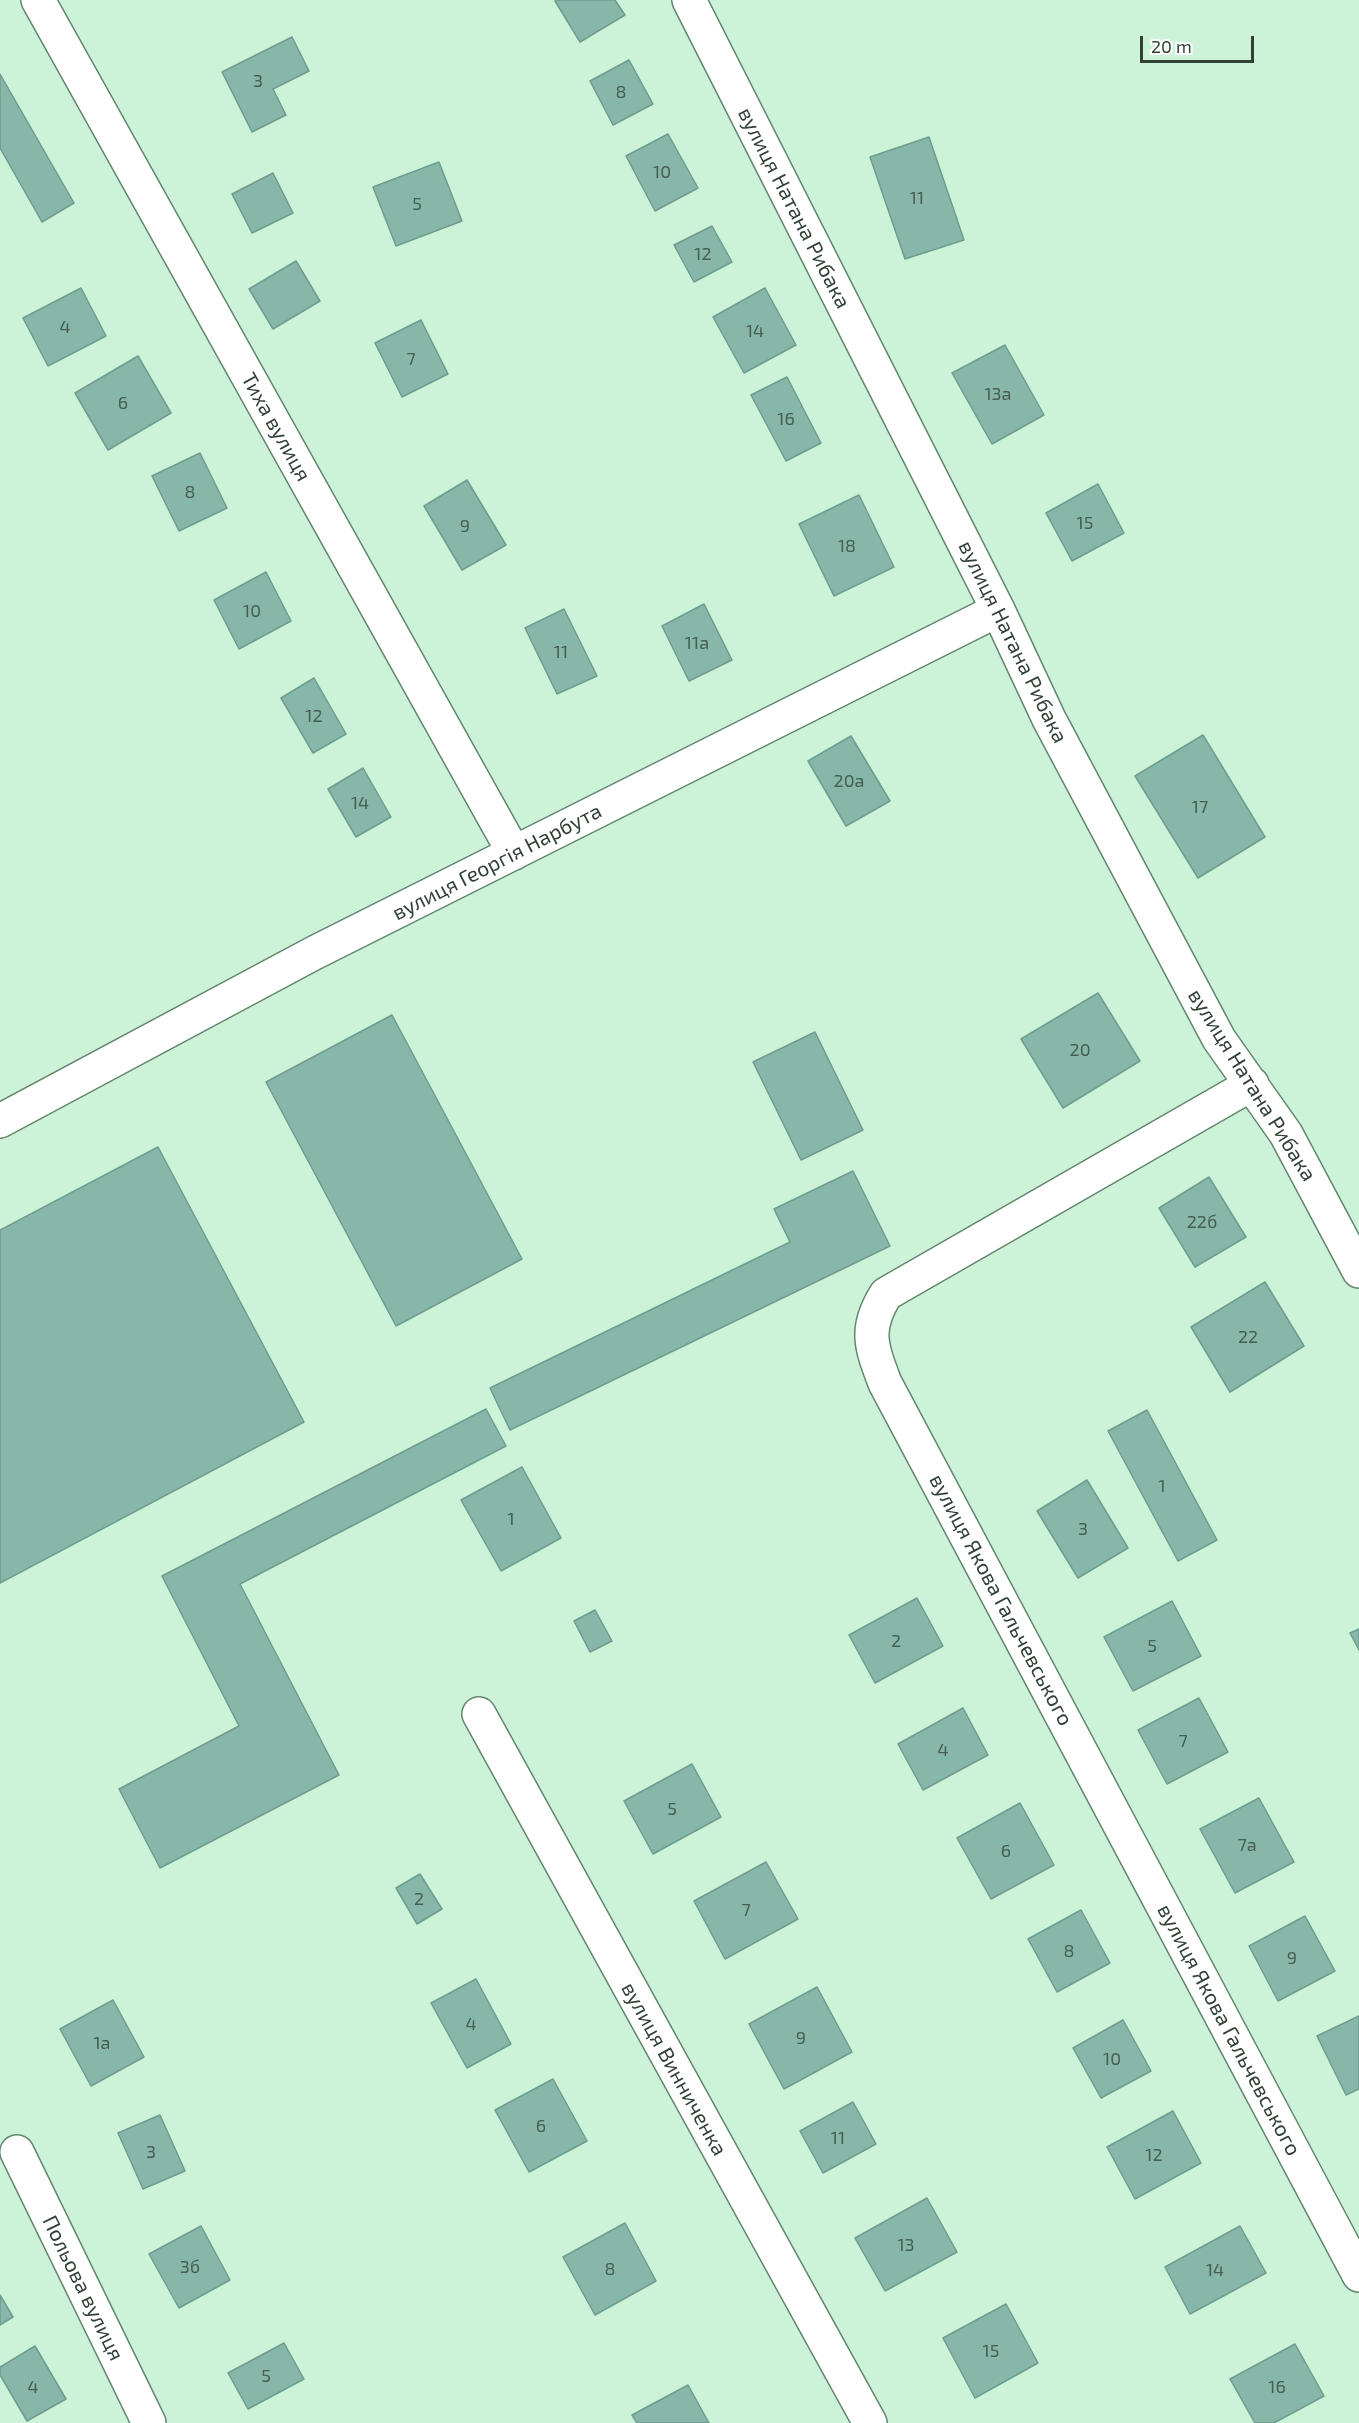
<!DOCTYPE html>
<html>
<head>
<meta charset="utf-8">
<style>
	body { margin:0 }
	#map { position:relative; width:1359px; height:2423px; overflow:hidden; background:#ccf3d8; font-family:"Exo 2",sans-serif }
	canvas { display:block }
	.scale { position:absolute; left:1140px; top:36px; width:114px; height:27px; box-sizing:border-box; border:3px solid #324136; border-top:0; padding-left:8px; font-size:18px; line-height:21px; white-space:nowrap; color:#324136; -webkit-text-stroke:4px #fff; paint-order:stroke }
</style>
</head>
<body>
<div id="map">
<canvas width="1359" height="2423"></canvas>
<div class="scale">20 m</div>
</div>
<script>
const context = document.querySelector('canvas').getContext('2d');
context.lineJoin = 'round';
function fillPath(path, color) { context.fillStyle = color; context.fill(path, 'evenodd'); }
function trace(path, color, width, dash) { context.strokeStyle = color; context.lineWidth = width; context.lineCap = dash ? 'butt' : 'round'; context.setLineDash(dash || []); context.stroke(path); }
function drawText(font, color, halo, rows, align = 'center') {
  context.font = font + ' "Exo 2",sans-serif'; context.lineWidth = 4.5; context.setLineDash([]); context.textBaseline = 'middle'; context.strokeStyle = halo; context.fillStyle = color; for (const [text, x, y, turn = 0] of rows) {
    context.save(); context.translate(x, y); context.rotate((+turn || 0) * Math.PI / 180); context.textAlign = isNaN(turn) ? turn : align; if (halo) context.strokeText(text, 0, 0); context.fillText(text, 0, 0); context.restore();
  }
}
const building = new Path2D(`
	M558,0H615L625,15L580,42L555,1Z
	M292,37L309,71L273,89L286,115L252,132L222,72Z
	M629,60L653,104L613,125L590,81Z
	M0,74L74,203L42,222L0,148Z
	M668,134L698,188L655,211L626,156Z
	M929,137L964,240L905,259L870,157Z
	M439,162L462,221L396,246L373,187Z
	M273,173L293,213L252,233L232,194Z
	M712,226L732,262L694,282L674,245Z
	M296,261L320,301L273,329L249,289Z
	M81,288L106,336L48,366L23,318Z
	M765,288L796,345L744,373L713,317Z
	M421,320L448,374L402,397L375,343Z
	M1005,345L1044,415L992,444L952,373Z
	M138,356L171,413L108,450L75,393Z
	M787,377L821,443L786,461L751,395Z
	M200,453L227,508L179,531L152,476Z
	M467,480L506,545L462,570L424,506Z
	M1098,484L1124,533L1072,561L1046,513Z
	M859,495L894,567L834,596L799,524Z
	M266,572L291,621L239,649L214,600Z
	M704,604L732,660L689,681L662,626Z
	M564,609L597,676L557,694L525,628Z
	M314,678L346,734L313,753L281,698Z
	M1203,735L1265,837L1198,878L1135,776Z
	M851,736L890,801L846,826L808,761Z
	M363,768L391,817L356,837L328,789Z
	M1098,993L1140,1061L1063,1108L1021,1039Z
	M392,1015L522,1259L396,1326L266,1082Z
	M815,1032L863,1130L801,1160L753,1062Z
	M158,1147L304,1422L0,1583V1230Z
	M853,1171L890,1246L510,1430L490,1388L790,1242L774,1209Z
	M1209,1177L1246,1237L1195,1267L1159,1208Z
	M1265,1282L1304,1346L1230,1392L1191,1327Z
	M486,1409L506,1446L240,1584L339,1775L160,1868L119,1789L239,1726L162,1576Z
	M1147,1410L1217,1540L1178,1561L1108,1431Z
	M522,1467L561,1538L501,1571L461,1500Z
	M1087,1480L1128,1548L1078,1578L1037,1511Z
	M917,1598L943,1646L875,1683L849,1635Z
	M1172,1601L1201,1656L1133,1691L1104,1637Z
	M595,1610L612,1641L590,1652L574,1621Z
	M1359,1629V1650L1350,1633Z
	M1199,1698L1228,1752L1167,1784L1138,1730Z
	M963,1708L988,1755L923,1790L898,1744Z
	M692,1764L721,1817L653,1854L624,1801Z
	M1259,1798L1294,1862L1235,1893L1200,1829Z
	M1020,1803L1054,1865L991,1899L957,1838Z
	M766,1862L798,1919L725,1959L694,1901Z
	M420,1874L442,1909L417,1924L396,1888Z
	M1081,1910L1110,1963L1057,1992L1028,1939Z
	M1305,1916L1335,1971L1278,2001L1249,1946Z
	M476,1979L511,2044L467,2068L431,2003Z
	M817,1987L852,2052L784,2089L749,2024Z
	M113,2000L144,2057L91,2086L60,2029Z
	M1359,2016V2089L1346,2095L1317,2036Z
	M1123,2020L1151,2071L1101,2098L1073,2048Z
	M553,2079L587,2141L529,2172L495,2110Z
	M853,2102L876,2144L823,2173L800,2131Z
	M1173,2111L1201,2163L1135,2199L1107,2147Z
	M160,2115L185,2171L143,2189L118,2133Z
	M927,2198L957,2252L885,2291L855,2238Z
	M625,2223L656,2281L595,2315L563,2257Z
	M201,2226L230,2280L179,2308L149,2254Z
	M1240,2226L1266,2273L1190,2314L1165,2267Z
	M0,2295L13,2317L0,2325Z
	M1006,2304L1038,2363L975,2398L943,2338Z
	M284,2343L304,2379L248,2409L228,2373Z
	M1295,2344L1324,2396L1274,2423H1255L1230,2379Z
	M35,2346L66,2399L27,2421L0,2375V2367Z
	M688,2385L709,2423H637L632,2415Z`);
fillPath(building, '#87b7a9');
trace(building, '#6e9d90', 1.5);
const minor = new Path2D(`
	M38,0L514,853
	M689,0L998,610L1049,719L1219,1039L1286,1134L1359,1271
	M1252,1084L886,1294C864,1329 871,1346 885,1383L1359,2275
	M0,1121L314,953L998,610
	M479,1714L870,2423
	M17,2152L149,2423`);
trace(minor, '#62866e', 36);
trace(minor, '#fff', 33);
drawText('18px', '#475e53', null, [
	["3",258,81],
	["8",621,92],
	["10",662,172],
	["11",917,198],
	["5",417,204],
	["12",703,254],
	["4",65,327],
	["14",755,331],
	["7",411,359],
	["13а",998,394],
	["6",123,403],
	["16",786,419],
	["8",190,492],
	["15",1085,523],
	["9",465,526],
	["18",847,546],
	["10",252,611],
	["11а",697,643],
	["11",561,652],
	["12",314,716],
	["20а",849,781],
	["14",360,803],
	["17",1200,807],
	["20",1080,1050],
	["22б",1202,1222],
	["22",1248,1337],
	["1",1162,1486],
	["1",511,1519],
	["3",1083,1529],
	["2",896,1641],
	["5",1152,1646],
	["7",1183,1741],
	["4",943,1750],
	["5",672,1809],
	["7а",1247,1845],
	["6",1006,1851],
	["2",419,1899],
	["7",746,1910],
	["8",1069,1951],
	["9",1292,1958],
	["4",471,2024],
	["9",801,2038],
	["1а",102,2043],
	["10",1112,2059],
	["6",541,2126],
	["11",838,2138],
	["3",151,2152],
	["12",1154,2155],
	["13",906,2245],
	["3б",190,2267],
	["8",610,2269],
	["14",1215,2270],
	["15",991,2351],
	["5",266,2376],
	["4",33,2387],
	["16",1277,2387]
]);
drawText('21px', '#324136', '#fff', [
	["вулиця Натана Рибака",794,208,63],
	["Тиха вулиця",276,427,61],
	["вулиця Натана Рибака",1013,642,64],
	["вулиця Георгія Нарбута",497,862,-27],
	["вулиця Натана Рибака",1252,1085,58],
	["вулиця Якова Гальчевського",1001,1600,62],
	["вулиця Якова Гальчевського",1229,2030,62],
	["вулиця Винниченка",674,2069,61],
	["Польова вулиця",83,2288,64]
]);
</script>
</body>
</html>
